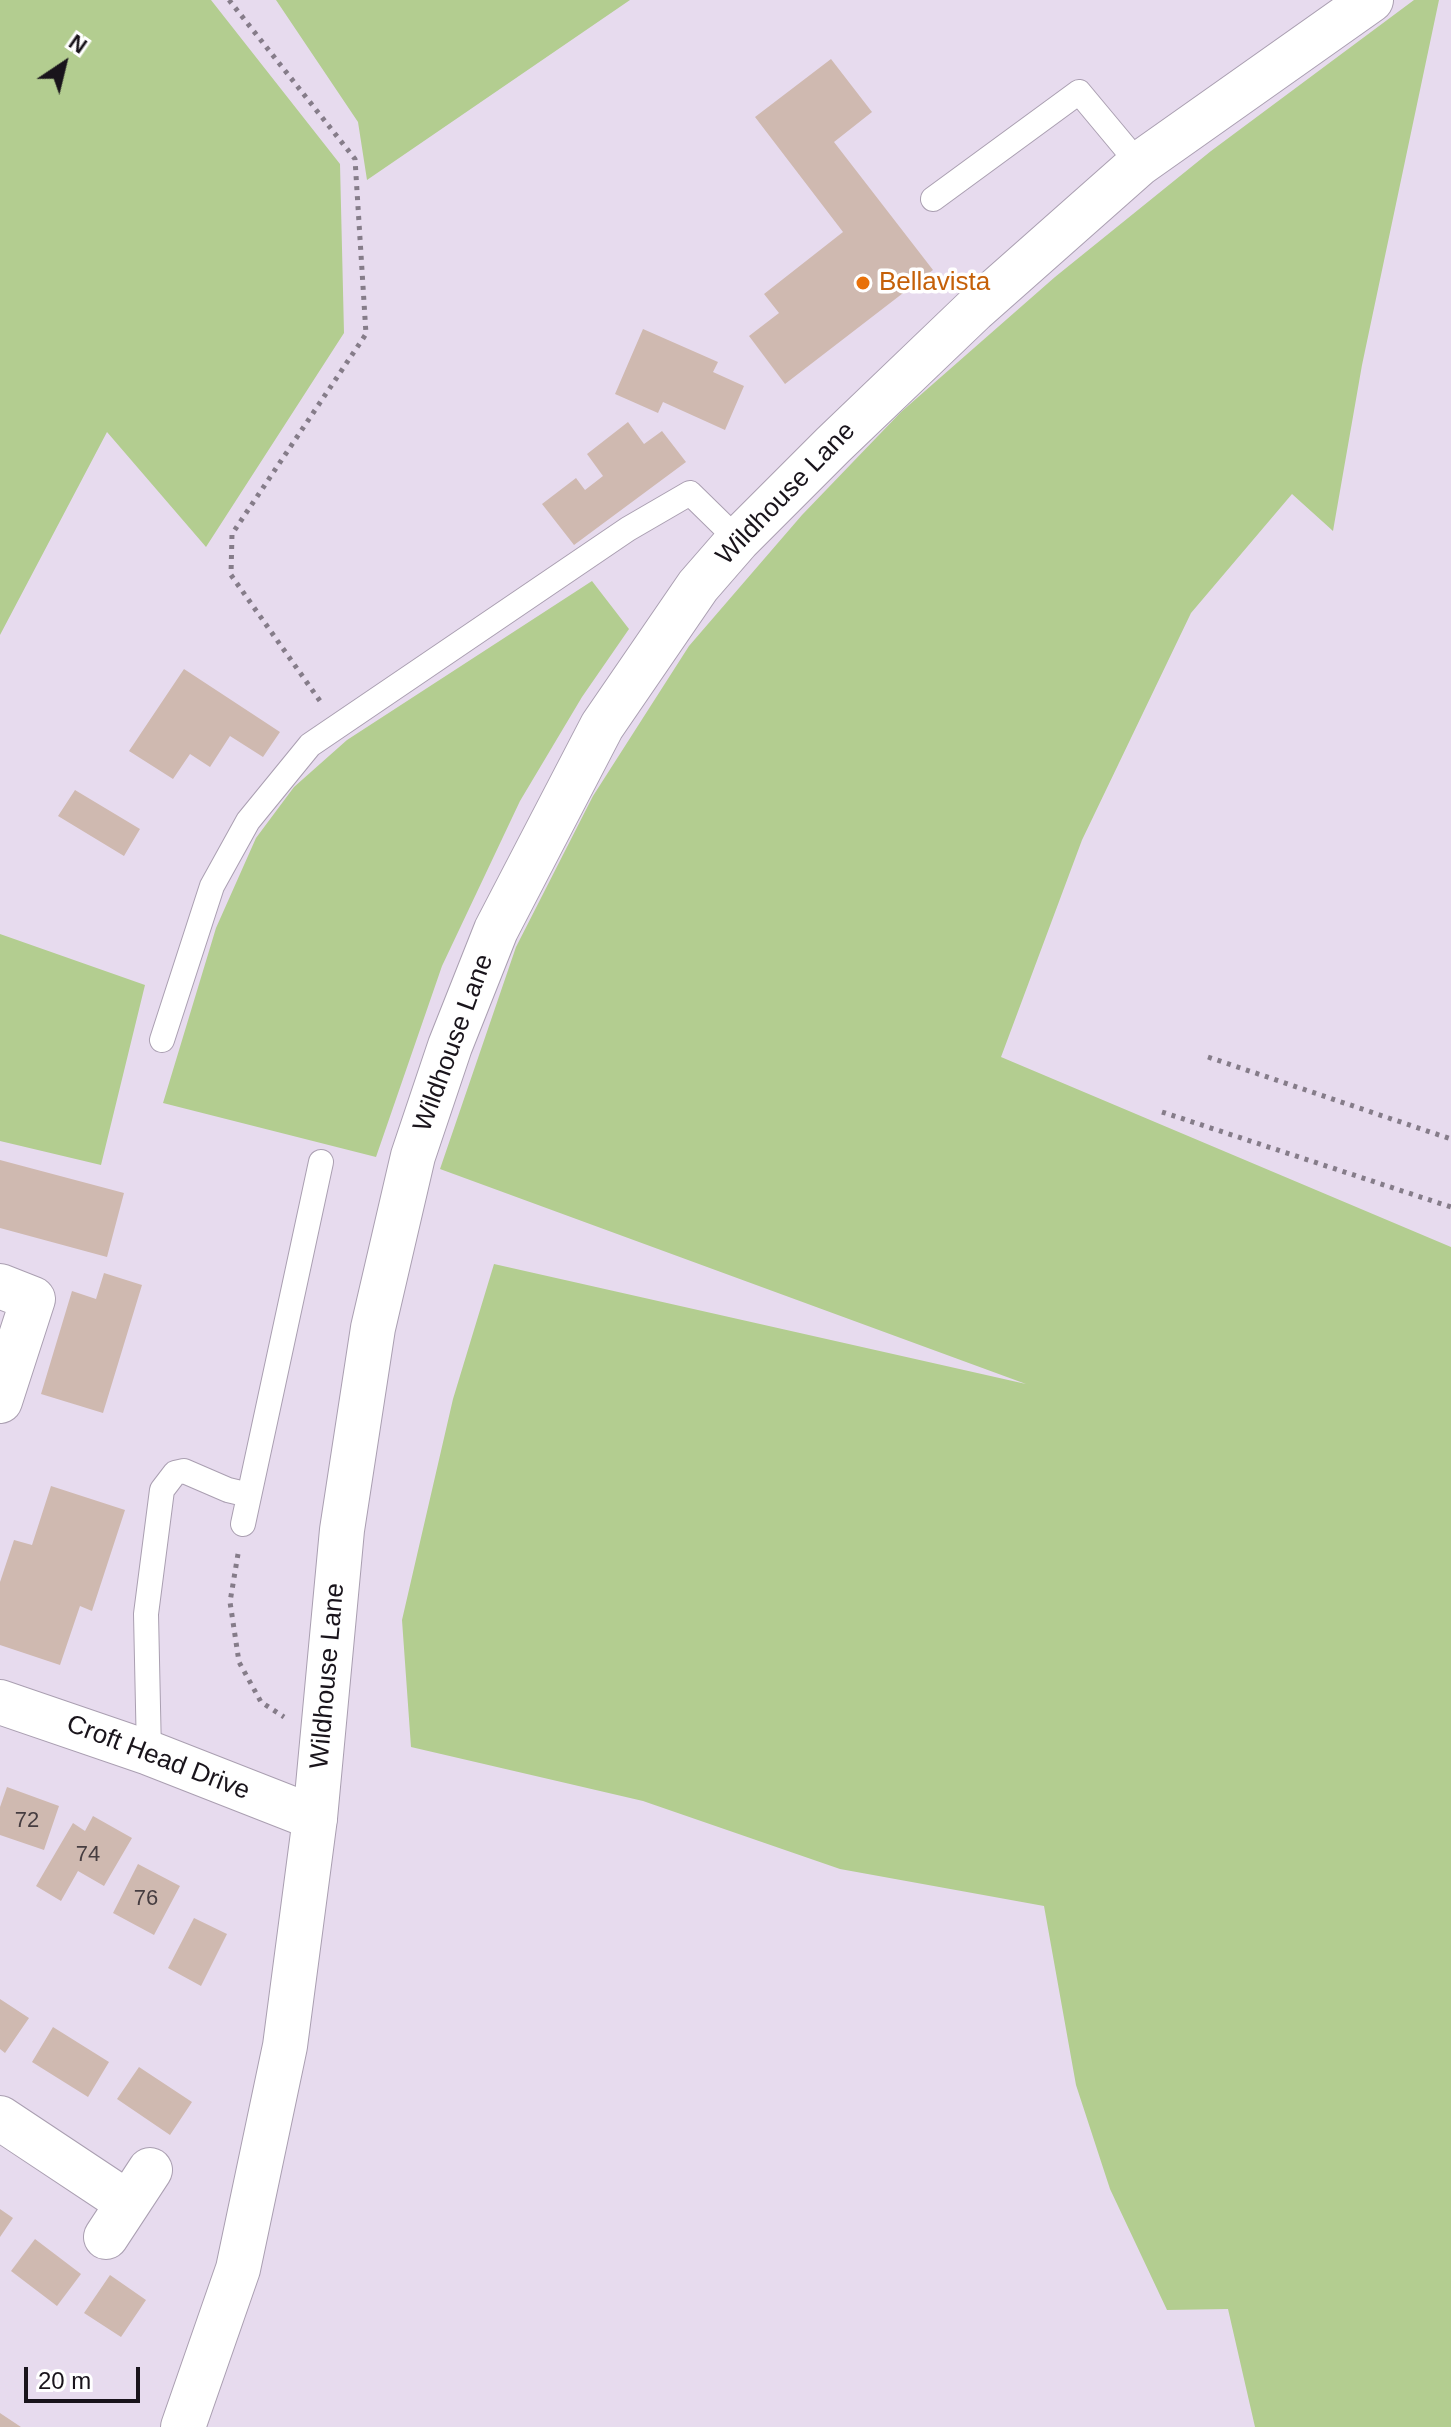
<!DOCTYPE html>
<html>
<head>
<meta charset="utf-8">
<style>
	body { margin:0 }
	#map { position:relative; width:1451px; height:2427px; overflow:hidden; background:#e7dbee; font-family:Helvetica,sans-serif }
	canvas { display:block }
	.north { position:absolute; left:24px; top:24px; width:80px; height:80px; -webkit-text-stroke:6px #fff; paint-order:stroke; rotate:35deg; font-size:22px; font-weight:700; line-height:32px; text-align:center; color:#19141b }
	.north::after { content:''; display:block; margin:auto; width:28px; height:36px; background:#19141b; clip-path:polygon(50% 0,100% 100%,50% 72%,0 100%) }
	.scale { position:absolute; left:24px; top:2367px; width:116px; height:36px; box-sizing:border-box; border:4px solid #19141b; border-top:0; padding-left:10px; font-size:24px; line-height:28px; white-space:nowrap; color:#19141b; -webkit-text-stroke:6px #fff; paint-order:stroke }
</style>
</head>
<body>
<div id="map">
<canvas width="1451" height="2427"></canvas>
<div class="north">N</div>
<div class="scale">20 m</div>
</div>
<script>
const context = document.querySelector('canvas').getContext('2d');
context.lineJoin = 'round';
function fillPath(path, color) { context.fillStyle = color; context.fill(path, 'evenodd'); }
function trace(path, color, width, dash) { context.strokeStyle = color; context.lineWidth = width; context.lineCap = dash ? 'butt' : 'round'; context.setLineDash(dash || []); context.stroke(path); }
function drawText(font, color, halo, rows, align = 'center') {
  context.font = font + ' Helvetica,sans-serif'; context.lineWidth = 7; context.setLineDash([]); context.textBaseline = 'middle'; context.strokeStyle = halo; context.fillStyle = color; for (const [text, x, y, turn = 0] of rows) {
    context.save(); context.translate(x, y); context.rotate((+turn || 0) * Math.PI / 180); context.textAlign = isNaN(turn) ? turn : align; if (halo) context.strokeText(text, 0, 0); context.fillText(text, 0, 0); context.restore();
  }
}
fillPath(new Path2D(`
	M0,0H211L340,164L344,333L206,547L107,432L0,635Z
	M276,0H630L367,180L358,122Z
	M1414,0H1439L1362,365L1333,531L1292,494L1191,613L1082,840L1001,1057L1451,1247V2427H1255L1228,2309L1167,2310L1110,2189L1076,2085L1044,1906L840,1869L643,1801L411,1747L402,1620L453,1399L494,1264L1026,1384L440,1169L516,947L593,796L689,646L802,515L901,412L1055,277L1211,151Z
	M592,581L629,629L582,697L520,801L442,966L376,1157L163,1103L216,928L256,838L294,787L347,740Z
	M0,934L145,985L101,1165L0,1141Z`), '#b3cd90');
fillPath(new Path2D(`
	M831,59L872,112L834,142L933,270L785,384L749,336L779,313L764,294L843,232L755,117Z
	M643,329L718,362L713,372L744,386L725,430L663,402L658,413L615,394Z
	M628,422L644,444L662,431L686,462L574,545L542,504L576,478L585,490L603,476L587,454Z
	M184,669L280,732L263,757L230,736L210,767L190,754L173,779L129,751Z
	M75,790L140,829L124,856L58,816Z
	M0,1160L124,1193L107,1257L0,1228Z
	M104,1273L142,1285L103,1413L41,1394L72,1291L96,1299Z
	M51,1486L125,1510L92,1611L80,1606L60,1665L0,1645V1582L14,1540L32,1545Z
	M7,1787L59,1806L44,1850L0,1835V1807Z
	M93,1816L132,1838L104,1886L78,1871L61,1901L36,1886L73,1823L85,1831Z
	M138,1864L180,1886L154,1935L113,1913Z
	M194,1918L227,1934L201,1986L168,1968Z
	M0,1999L29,2018L5,2053L0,2049Z
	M53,2027L109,2062L88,2097L32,2062Z
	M139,2067L192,2102L170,2135L117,2099Z
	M0,2209L13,2218L0,2237Z
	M35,2239L81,2274L57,2306L11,2271Z
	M110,2275L146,2300L121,2337L84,2313Z
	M0,2413L21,2427H0Z`), '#cfb9b0');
const service = new Path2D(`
	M933,199L1079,92L1139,164
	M162,1040L212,886L248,821L310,745L628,529L690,493L738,540
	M243,1524L321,1162
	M149,1753L146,1614L162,1490L175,1473L184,1471L228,1490L249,1495`);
const minor = new Path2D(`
	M0,1286L33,1299L0,1401
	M0,1702L149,1753L315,1818
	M0,2118L128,2203
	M106,2237L150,2170`);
const secondary = new Path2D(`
	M183,2427L238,2269L285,2046L315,1818L342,1530L373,1328L413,1156L450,1046L496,930L602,726L698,586L738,540L833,445L974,310L1139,164L1371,0`);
trace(service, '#aa9fb1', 26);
trace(minor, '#aa9fb1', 46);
trace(secondary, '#aa9fb1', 46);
trace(new Path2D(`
	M229,0L355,159L366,334L232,534L231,575L320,701
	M1208,1057L1451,1139
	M1162,1112L1451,1207
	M238,1554L230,1602L239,1662L261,1702L284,1717`), '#857c89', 5, [4, 6]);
trace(service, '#fff', 24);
trace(minor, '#fff', 44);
trace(secondary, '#fff', 44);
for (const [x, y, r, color] of [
	[863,283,8,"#e8710a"]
]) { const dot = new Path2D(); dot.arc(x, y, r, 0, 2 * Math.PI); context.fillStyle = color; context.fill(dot); trace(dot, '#fff', 3); }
drawText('22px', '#463d40', null, [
	["72",27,1821],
	["74",88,1855],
	["76",146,1899]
]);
drawText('26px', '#c56008', '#fff', [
	["Bellavista",879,283]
], 'left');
drawText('26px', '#19141b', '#fff', [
	["Wildhouse Lane",786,494,-46],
	["Wildhouse Lane",454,1043,-70],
	["Wildhouse Lane",328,1676,-85],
	["Croft Head Drive",158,1758,21]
]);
</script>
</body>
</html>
